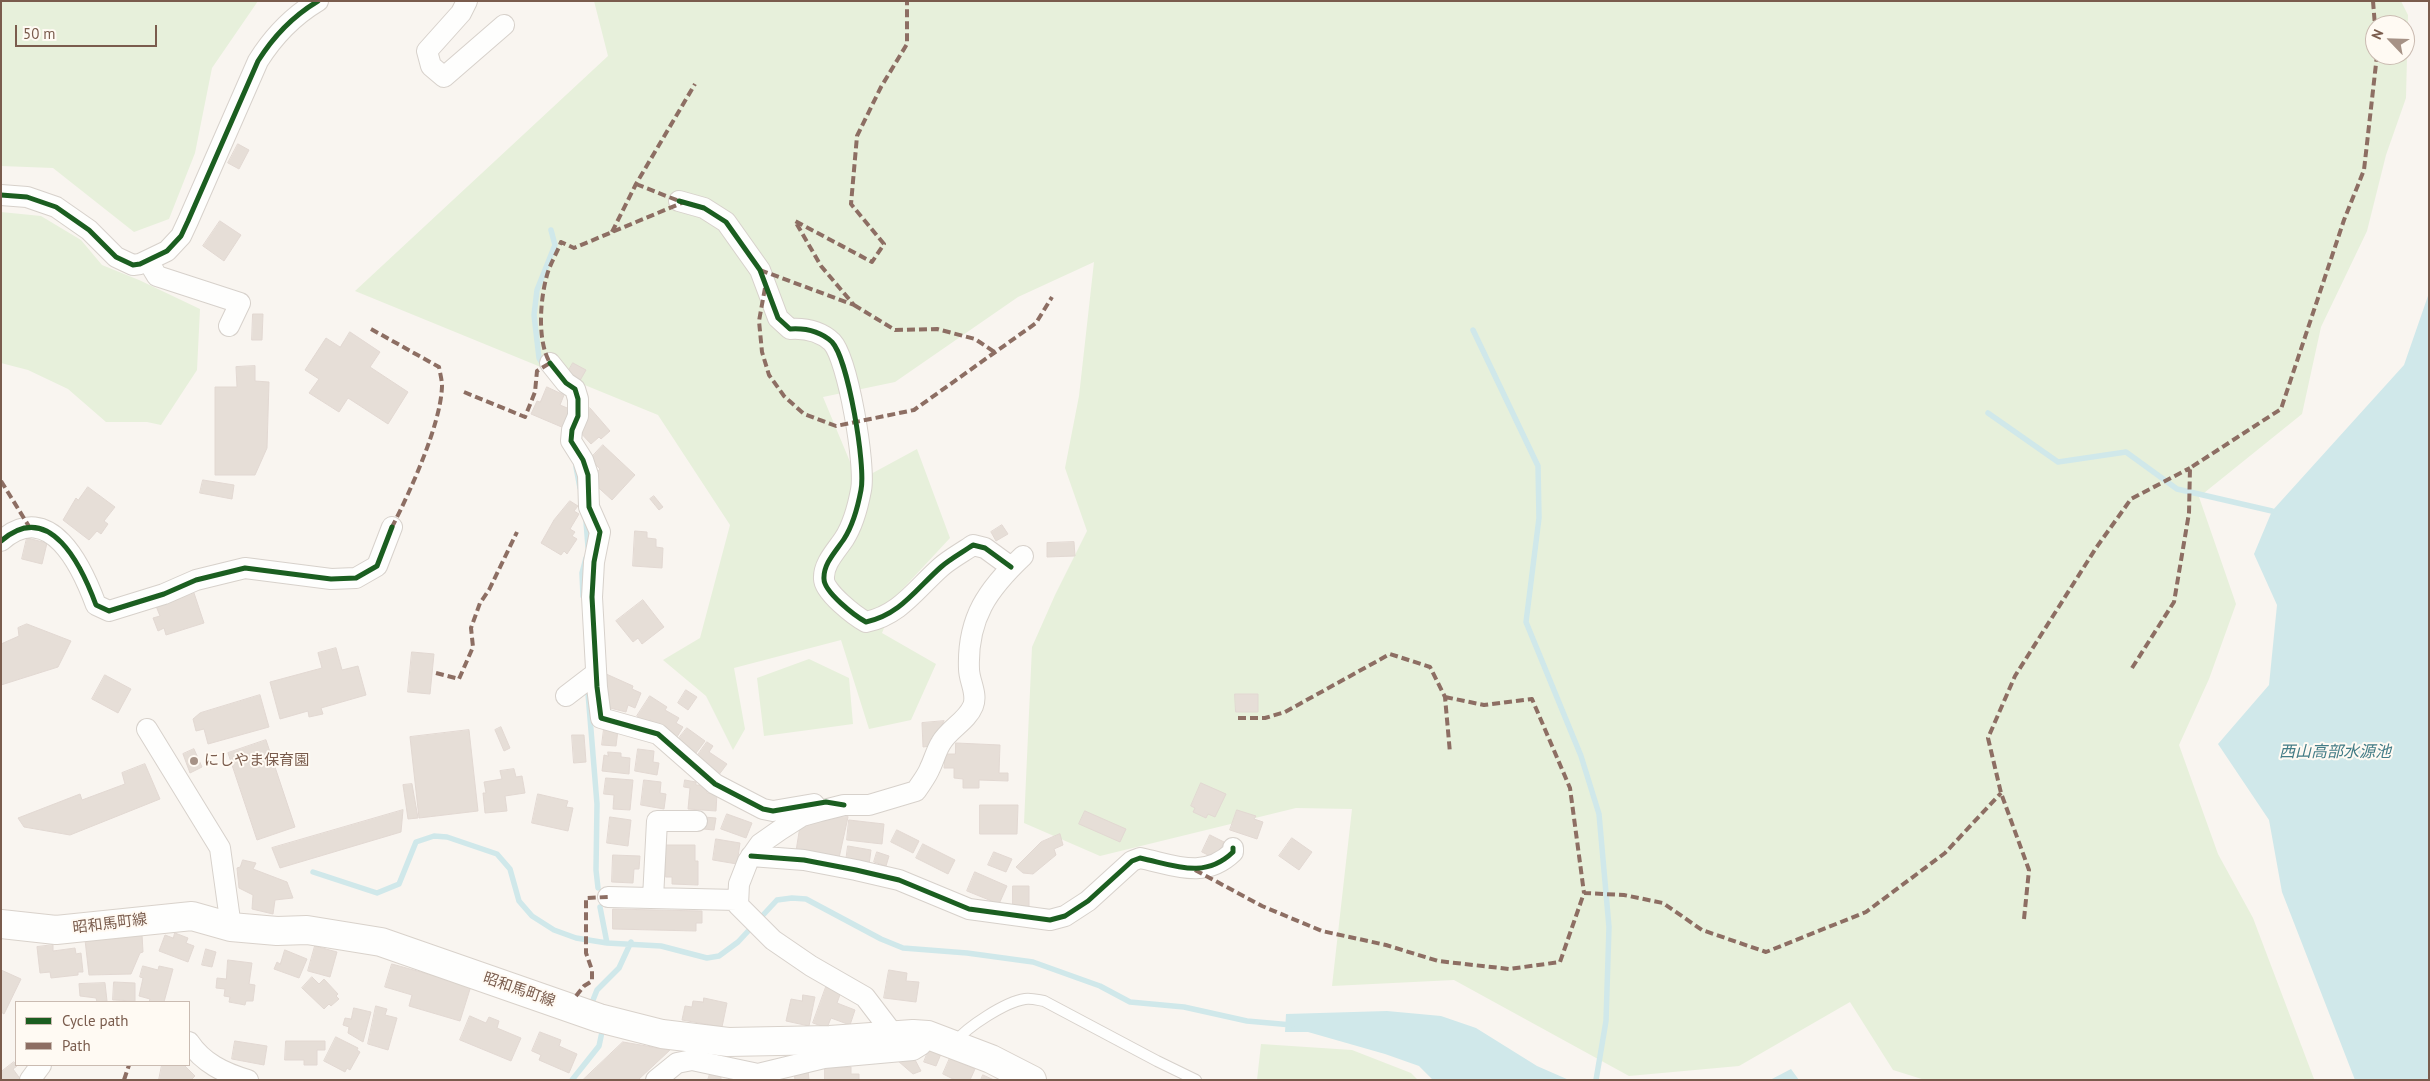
<!DOCTYPE html>
<html>
<head>
<meta charset="utf-8">
<style>
	body { margin:0 }
	#map { position:relative; width:2430px; height:1081px; overflow:hidden; background:#f9f5f0; font-family:"PT Sans",sans-serif }
	canvas { display:block }
	.frame { position:absolute; inset:0; border:2px solid #7a5c4d; pointer-events:none }
	.legend { position:absolute; left:15px; top:1001px; width:175px; height:65px; box-sizing:border-box; background:#fffaf3; border:1px solid #cabbb1; margin:0; padding:6px 9px; list-style:none; font-size:15px; color:#7a5c4d }
	.legend li { display:flex; align-items:center; gap:10px; height:25px }
	.legend b { width:25px; border:1px solid #cabbb1 }
	.north { position:absolute; left:2365px; top:15px; width:50px; height:50px; box-sizing:border-box; background:#fffaf3; border:1px solid #cabbb1; border-radius:50%; rotate:294deg; font-size:14px; font-weight:700; line-height:20px; text-align:center; color:#7a5c4d }
	.north::after { content:''; display:block; margin:auto; width:18px; height:22px; background:#a69286; clip-path:polygon(50% 0,100% 100%,50% 72%,0 100%) }
	.scale { position:absolute; left:15px; top:25px; width:142px; height:22px; box-sizing:border-box; border:2px solid #7a5c4d; border-top:0; padding-left:6px; font-size:15px; line-height:18px; white-space:nowrap; color:#7a5c4d; -webkit-text-stroke:4px #fffaf3; paint-order:stroke }
</style>
</head>
<body>
<div id="map">
<canvas width="2430" height="1081"></canvas>
<div class="frame"></div>
<ul class="legend">
<li><b style="height:6px;background:#1b5e20"></b>Cycle path</li>
<li><b style="height:6px;background:#8d6e63"></b>Path</li>
</ul>
<div class="north">N</div>
<div class="scale">50 m</div>
</div>
<script>
const context = document.querySelector('canvas').getContext('2d');
context.lineJoin = 'round';
function fillPath(path, color) { context.fillStyle = color; context.fill(path, 'evenodd'); }
function trace(path, color, width, dash) { context.strokeStyle = color; context.lineWidth = width; context.lineCap = dash ? 'butt' : 'round'; context.setLineDash(dash || []); context.stroke(path); }
function drawText(font, color, halo, rows, align = 'center') {
  context.font = font + ' "PT Sans","Noto Sans JP",sans-serif'; context.lineWidth = 4; context.setLineDash([]); context.textBaseline = 'middle'; context.strokeStyle = halo; context.fillStyle = color; for (const [text, x, y, turn = 0] of rows) {
    context.save(); context.translate(x, y); context.rotate((+turn || 0) * Math.PI / 180); context.textAlign = isNaN(turn) ? turn : align; if (halo) context.strokeText(text, 0, 0); context.fillText(text, 0, 0); context.restore();
  }
}
fillPath(new Path2D(`
	M1,1H258L212,68L195,153L169,219L134,232L53,168L1,166Z
	M594,1H2401L2408,15L2406,98L2386,155L2367,231L2321,327L2302,414L2199,497L2236,604L2209,679L2179,745L2218,854L2253,918L2314,1079L1925,1080L1893,1070L1850,1002L1739,1066L1629,1076L1454,980L1332,986L1352,809L1296,808L1100,856L1024,823L1032,647L1055,595L1087,531L1065,468L1079,396L1094,262L1018,297L895,382L823,397L858,481L917,449L950,538L898,594L882,633L936,664L911,720L869,729L841,640L734,668L745,729L733,750L706,696L663,660L700,638L730,525L658,415L355,291L608,56ZM2375,25H2405V55H2375Z
	M1,212L41,216L81,240L102,265L139,280L200,309L197,370L161,425L147,422H106L68,389L28,370L1,363Z
	M809,659L849,678L853,724L764,736L757,678Z
	M1261,1044L1352,1050L1411,1073L1418,1080H1257Z`), '#e7f0db');
fillPath(new Path2D(`
	M2429,293V1080H2355L2282,892L2269,820L2218,744L2269,685L2277,605L2254,554L2272,511L2404,365Z
	M1387,1011L1441,1016L1476,1028L1537,1066L1569,1080H1433L1419,1066L1385,1054L1308,1032H1285L1286,1014Z
	M1791,1069L1799,1080H1770Z`), '#d0e8ea');
trace(new Path2D(`
	M1473,330L1538,466L1539,518L1526,622L1581,756L1599,814L1609,927L1606,1021L1596,1080
	M544,366L539,358L534,315L537,290L555,245L551,230
	M1988,413L2058,462L2126,452L2177,489L2272,511
	M576,467L580,488
	M586,521L588,547
	M583,596L582,573L586,558
	M588,693L597,804L596,870L598,888
	M313,872L377,893L399,884L416,842L434,836L447,837L497,854L510,869L519,901L532,916L554,930L576,938L607,943L661,946L707,958L719,956L738,942L777,900L792,898L806,899L881,939L903,948L967,953L1033,962L1100,986L1130,1002L1184,1007L1247,1021L1292,1025
	M600,907L607,943
	M591,1005L597,990L619,968L631,942
	M572,1080L599,1046L602,1032`), '#d0e8ea', 5.5);
const building = new Path2D(`
	M238,144L249,150L239,169L228,163Z
	M220,221L241,235L224,261L203,246Z
	M253,314H263L262,340H252Z
	M350,332L380,352L370,367L408,392L388,424L348,398L339,412L309,393L319,379L305,370L326,338L340,347Z
	M573,363L586,370L578,384L565,377Z
	M255,366V381L269,382L267,448L255,475H215V387H237L236,367Z
	M547,387L564,395L560,405L572,410L564,428L531,414L537,401L540,402Z
	M590,408L610,431L601,439L599,437L591,444L577,429L581,416Z
	M603,445L635,475L612,500L590,480L600,469L590,459Z
	M203,480L234,485L232,499L200,493Z
	M88,487L115,507L104,521L108,524L101,534L97,531L89,540L63,520L76,498L78,500Z
	M654,496L663,507L659,510L650,499Z
	M570,501L578,506L574,511L579,514L570,529L575,532L572,536L577,539L567,554L564,551L561,555L541,543L554,520Z
	M1002,525L1008,534L996,541L991,532Z
	M635,531L647,532V538L656,539V547L663,548L662,568L633,566Z
	M27,538L47,543L42,564L22,559Z
	M1074,542L1075,556L1047,557V543Z
	M194,593L204,623L166,635L164,628L158,631L153,618L160,616L156,606Z
	M643,600L664,627L642,644L638,638L633,642L616,621Z
	M27,624L71,641L58,667L1,685V644L19,636L18,628Z
	M336,648L342,670L358,666L366,695L321,708L323,714L309,717L308,711L280,719L270,682L322,668L318,653Z
	M412,652L434,654L430,694L408,692Z
	M604,673L633,686L632,689L641,693L635,708L628,705L626,712L606,707Z
	M105,675L131,689L118,713L92,699Z
	M686,690L697,697L688,710L678,703Z
	M1235,694H1258V712H1236Z
	M260,695L269,727L208,744L204,729L196,731L193,719L200,713Z
	M650,696L667,707L665,710L679,718L676,723L683,727L677,737L650,720L647,723L637,716Z
	M944,721L931,746L923,747L922,723Z
	M501,727L510,748L504,751L495,730Z
	M687,728L705,741L693,757L679,747L683,742L679,738Z
	M604,729L618,730L616,746L602,745Z
	M469,730L478,811L419,818L410,737Z
	M572,735H584L586,762L574,763Z
	M266,740L295,827L257,840L228,753Z
	M707,742L713,746L709,752L727,764L718,776L695,759Z
	M956,743L1000,745L999,773H1008V781L979,780V788H963V779L954,778V768H944L945,754H955Z
	M194,749L202,767L190,773L183,754Z
	M638,749L654,751L653,762L659,763L657,775L635,771Z
	M608,752L621,753V757L630,758L629,774L602,771L604,755L608,756Z
	M145,764L160,799L70,835L24,827L18,818L80,794L82,800L125,784L122,773Z
	M514,769L516,777L522,776L525,793L505,796L507,811L485,813L483,793H486L484,782L502,779L500,771Z
	M606,778L633,780L630,810L613,809L614,795L604,794Z
	M644,780L661,782L660,793L666,794L664,809L641,805Z
	M685,780L696,782V785H707V793H717L716,811L688,809L690,788L684,787Z
	M1201,783L1226,794L1215,817L1208,814L1206,818L1193,812L1195,808L1191,806Z
	M412,784L418,818L408,819L403,785Z
	M538,794L568,801L566,807L573,808L568,831L532,823Z
	M980,805H1018L1017,834H980Z
	M403,810L401,832L280,868L272,848Z
	M1237,810L1256,816L1254,819L1263,822L1257,839L1230,830Z
	M1085,811L1126,829L1120,842L1079,824Z
	M727,814L752,823L746,838L721,829Z
	M610,817L631,820L628,846L607,843Z
	M704,817L716,818L714,830L703,829Z
	M848,817L839,858L796,851L800,826L827,818Z
	M849,820L884,824L882,844L847,840Z
	M897,830L919,841L913,853L891,842Z
	M1060,834L1063,845L1054,849L1056,855L1033,874L1023,873L1016,867L1041,842Z
	M1210,835L1224,842L1216,859L1202,852Z
	M1292,838L1312,852L1299,870L1279,856Z
	M716,839L740,843L737,864L713,860Z
	M923,844L955,860L948,874L916,858Z
	M666,845H695V861H698V885L672,884V877H666Z
	M848,846L871,850L869,865L846,861Z
	M877,852L889,856L886,866L874,862Z
	M994,852L1012,859L1006,872L988,865Z
	M613,855L640,856L639,869H634L633,883L612,882Z
	M243,860L256,863L253,869L287,882L293,898L275,900L273,914L252,909L253,895L239,888L237,868L240,867Z
	M975,872L1007,886L999,904L967,891Z
	M1013,886H1029V908H1013Z
	M613,909L702,911V923H696V931L613,929Z
	M175,933L188,938L186,943L194,946L188,962L159,951L165,935L173,938Z
	M142,934L143,952L140,953L131,974L89,975L85,940Z
	M53,945V951L75,948L76,954L81,953L83,972H78V975L51,978L50,972L40,973L37,947Z
	M315,946L337,952L330,977L308,971Z
	M206,949L216,952L212,967L202,965Z
	M285,950L307,959L299,978L274,969L277,962L280,964Z
	M228,960L252,963L249,984L255,985L253,1001H246L245,1005L229,1002L230,997L224,996L225,989L216,988L217,978L226,979Z
	M392,964L471,986L460,1021L409,1006L412,995L385,987Z
	M143,966L158,970L159,966L173,969L164,1002H149L150,999L139,996L143,978L140,977Z
	M1,970L21,979L4,1014L1,1012Z
	M889,970L907,973L906,981L919,982L916,1002L884,998Z
	M312,977L319,984L324,979L338,994L336,996L339,999L331,1006L329,1004L324,1009L302,988Z
	M114,982L135,983V1001L113,1000Z
	M105,983L107,1001L97,1002L96,998L80,996L79,984Z
	M826,987L841,992L837,1003L855,1010L850,1025L831,1018L827,1028L813,1023Z
	M803,995L815,997L809,1026L786,1021L791,999L802,1001Z
	M704,998L727,1003L722,1027L682,1020L685,1006L692,1007L693,1001L703,1002Z
	M376,1006L387,1009L385,1015L397,1018L388,1050L368,1044Z
	M354,1008L371,1012L363,1042L348,1033L349,1027L343,1025L345,1018L351,1019Z
	M470,1016L486,1023L489,1017L499,1021L497,1028L521,1038L511,1061L460,1040Z
	M540,1032L561,1040L559,1046L577,1054L569,1073L539,1060L541,1055L532,1051Z
	M336,1037L358,1048L357,1050L360,1052L350,1070L347,1068L345,1072L324,1061Z
	M235,1041L267,1046L264,1065L232,1059Z
	M286,1041H325V1050H317V1065H304V1060H285Z
	M623,1042L670,1050L638,1080H583Z
	M929,1049L941,1054L936,1066L924,1062Z
	M913,1056L921,1071L913,1074L898,1061Z
	M950,1058L975,1069L970,1080H955L943,1074Z
	M14,1062L17,1066L13,1069L21,1080H1V1072Z
	M162,1065H184L195,1076L191,1080H159Z
	M825,1067H851V1074H859V1080H825Z
	M808,1070L809,1080H795L794,1072Z
	M711,1071L721,1075V1080H708Z
	M983,1075L994,1080H981Z`);
fillPath(building, '#e6ded7');
trace(building, '#e2d8d2', 1);
const lane = new Path2D(`
	M955,1042C967,1027 1005,1002 1025,999C1031,998 1038,1000 1044,1001L1157,1061L1196,1080`);
const street = new Path2D(`
	M467,1L461,13L427,51L431,66L444,77L504,25
	M1,195L27,197L56,207L89,230L116,257L133,265L140,264L167,251L181,236L188,221L258,61C273,37 293,16 318,1
	M679,201L704,208L726,222L760,270L778,318L790,329C805,328 820,331 832,342C848,359 866,466 861,490C858,506 853,525 844,539C836,551 823,564 824,579C824,592 855,616 866,622C900,615 916,589 941,567C950,559 963,552 973,545L985,548L1011,567
	M148,261L157,276L240,303L229,326
	M550,363L566,383L575,389L578,399V416L572,430L571,441L583,460L588,475L589,507L600,532L594,562L592,597L597,687L601,718L658,734L715,784L763,809L773,811L814,804
	M1,541C50,498 82,567 96,605L109,611L164,594L196,580L245,568L331,579L356,578L377,566L392,527
	M566,696L596,673
	M147,729L220,848L231,927
	M751,856L804,860L856,870L899,880L969,909L1050,920L1065,916L1088,901L1132,861L1140,858C1174,865 1204,880 1233,852V848
	M608,897L737,900
	M653,898L657,821H697
	M894,1035L865,997L811,966L773,940L738,905L739,884L748,861L760,844L780,830L802,816L820,811L844,805H869L916,791C921,783 927,776 930,768C934,760 936,751 941,743C949,729 967,721 973,706C978,694 969,681 969,669C967,618 988,589 1023,556
	M189,1042C203,1063 224,1073 248,1080
	M30,1080L41,1065
	M656,1080L677,1063L692,1060L758,1074L824,1058L913,1050L921,1045L928,1035`);
const secondary = new Path2D(`
	M1,924L56,930L192,916L231,927L277,931L307,930L381,942L599,1018L662,1034L728,1042L830,1040L913,1034L928,1035L991,1059L1032,1080`);
trace(lane, '#d7d1cb', 12);
trace(street, '#d7d1cb', 22);
trace(secondary, '#d9d2cb', 30);
trace(lane, '#fefefd', 10);
trace(street, '#fefefd', 20);
trace(secondary, '#fefefd', 28);
trace(new Path2D(`
	M2373,1L2375,26
	M636,184L679,201
	M612,232L636,184L695,84
	M760,270L854,305L821,266L795,221L872,262L884,244L851,204L857,136L881,87L907,44V1
	M765,288L759,321L762,352L769,375L784,396L804,414L836,426L914,410L1036,323L1052,297
	M854,305L895,330L937,329L975,339L996,353
	M371,329L439,367C440,373 442,380 442,386C441,424 410,492 392,527
	M464,392L525,417L535,392L537,371L550,363C537,341 540,300 547,275C550,264 557,253 561,242L574,248L684,202
	M1,481L30,528
	M2132,668L2174,602L2189,513L2190,468L2281,409L2344,220L2364,170L2377,55
	M436,673L459,679L473,647L471,628L480,603L489,590L517,532
	M1445,697L1484,705L1532,699L1570,788L1584,893
	M1238,718H1265L1285,712L1390,654L1430,667L1445,697L1450,753
	M1195,870L1262,906L1322,931L1386,945L1438,961L1509,969L1560,962L1584,893L1624,895L1663,903L1702,930L1766,952L1866,912L1945,853L2001,793
	M2024,919L2029,870L2001,793L1988,738L2015,676L2096,548L2131,499L2190,468
	M576,996L584,986L592,981V970L586,953V898L608,897
	M124,1080L129,1065`), '#8d6e63', 4, [8, 4]);
trace(new Path2D(`
	M1,195L27,197L56,207L89,230L116,257L133,265L140,264L167,251L181,236L188,221L258,61C273,37 293,16 318,1
	M679,201L704,208L726,222L760,270L778,318L790,329C805,328 820,331 832,342C848,359 866,466 861,490C858,506 853,525 844,539C836,551 823,564 824,579C824,592 855,616 866,622C900,615 916,589 941,567C950,559 963,552 973,545L985,548L1011,567
	M550,363L566,383L575,389L578,399V416L572,430L571,441L583,460L588,475L589,507L600,532L594,562L592,597L597,687L601,718L658,734L715,784L763,809L773,811L826,802L844,805
	M1,541C50,498 82,567 96,605L109,611L164,594L196,580L245,568L331,579L356,578L377,566L392,527
	M751,856L804,860L856,870L899,880L969,909L1050,920L1065,916L1088,901L1132,861L1140,858C1174,865 1204,880 1233,852V848`), '#1b5e20', 5);
for (const [x, y, r, color] of [
	[194,761,5,"#a69286"]
]) { const dot = new Path2D(); dot.arc(x, y, r, 0, 2 * Math.PI); context.fillStyle = color; context.fill(dot); trace(dot, '#fffaf3', 2); }
drawText('15px', '#7a5c4d', '#fffaf3', [
	["にしやま保育園",204,761]
], 'left');
drawText('15px', '#7a5c4d', '#fffaf3', [
	["昭和馬町線",110,924,-7],
	["昭和馬町線",519,990,19]
]);
drawText('italic 16px', '#437c86', '#fffaf3', [
	["西山高部水源池",2335,752]
]);
</script>
</body>
</html>
